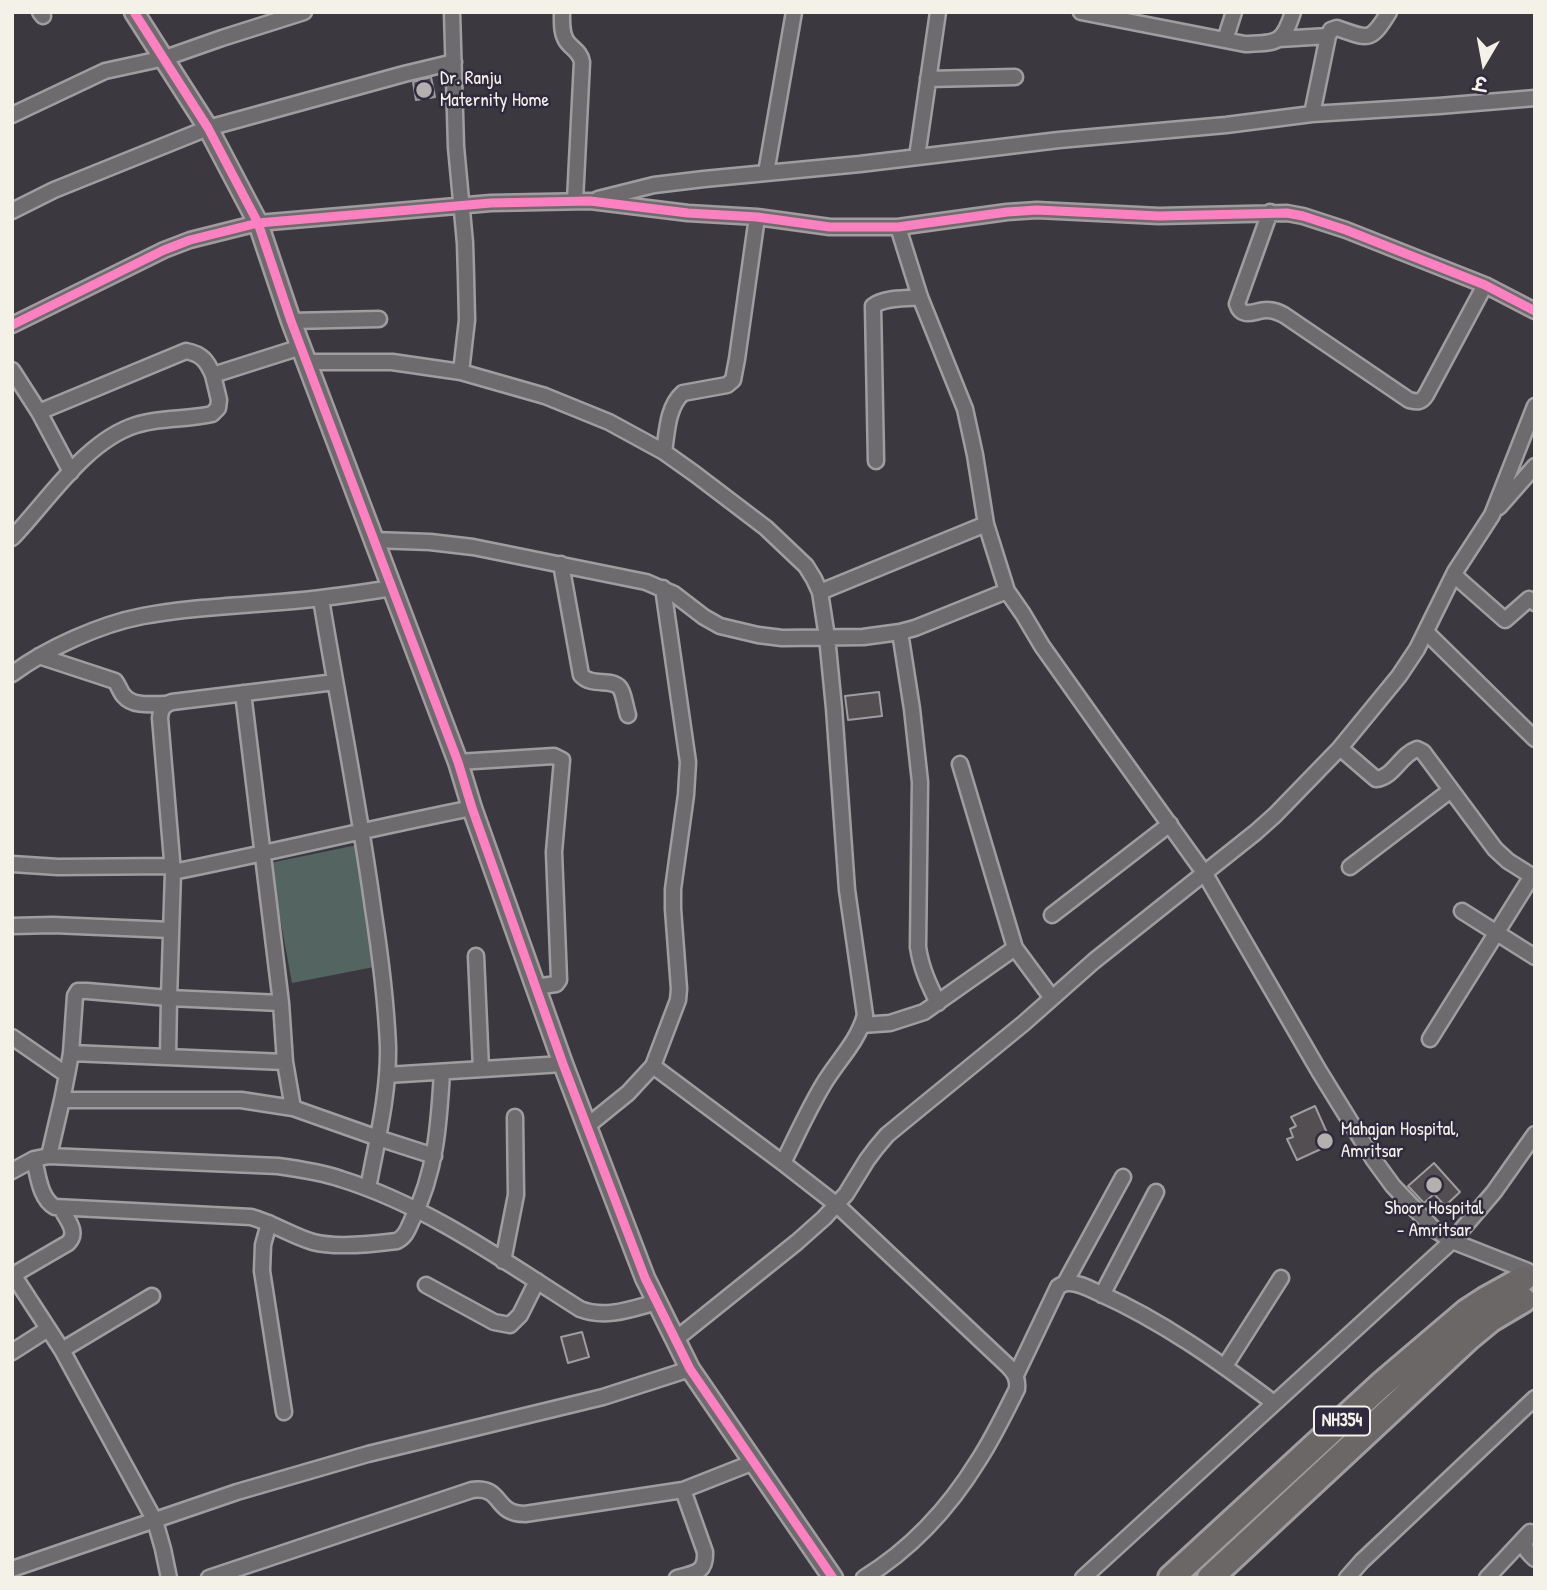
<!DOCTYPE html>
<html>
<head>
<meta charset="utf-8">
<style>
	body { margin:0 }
	#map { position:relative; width:1547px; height:1590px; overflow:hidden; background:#3b3840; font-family:"Patrick Hand","Playpen Sans Deva",sans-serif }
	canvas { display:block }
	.frame { position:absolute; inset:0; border:14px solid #f4f1e8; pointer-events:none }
	.north { position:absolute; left:1449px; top:28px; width:70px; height:70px; -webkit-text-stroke:5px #2f2a3d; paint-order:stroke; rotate:190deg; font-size:19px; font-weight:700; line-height:28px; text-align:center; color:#f4f1e8 }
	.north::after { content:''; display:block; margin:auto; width:24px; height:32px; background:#f4f1e8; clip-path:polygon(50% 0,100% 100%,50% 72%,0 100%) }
</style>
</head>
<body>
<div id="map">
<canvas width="1547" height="1590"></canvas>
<div class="frame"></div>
<div class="north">उ</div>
</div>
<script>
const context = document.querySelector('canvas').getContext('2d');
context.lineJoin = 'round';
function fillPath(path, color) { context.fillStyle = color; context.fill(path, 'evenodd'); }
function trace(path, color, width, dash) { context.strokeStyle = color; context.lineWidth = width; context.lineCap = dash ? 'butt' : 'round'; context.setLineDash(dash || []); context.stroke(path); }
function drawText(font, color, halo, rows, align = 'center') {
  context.font = font + ' "Patrick Hand",sans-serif'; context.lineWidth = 5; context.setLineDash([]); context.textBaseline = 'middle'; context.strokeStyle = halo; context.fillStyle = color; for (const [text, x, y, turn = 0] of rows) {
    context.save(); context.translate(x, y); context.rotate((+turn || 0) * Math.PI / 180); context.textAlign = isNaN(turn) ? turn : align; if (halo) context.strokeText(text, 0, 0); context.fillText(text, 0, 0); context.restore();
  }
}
fillPath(new Path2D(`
	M357,845L374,967L292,983L270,863Z`), '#546561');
const building = new Path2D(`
	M431,77L435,97L416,100L413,82Z
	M879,692L882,716L848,720L845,696Z
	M1315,1106L1332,1144L1297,1160L1287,1139L1293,1137L1290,1129L1296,1126L1291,1117Z
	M1434,1163L1460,1192L1445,1206L1434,1194L1424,1203L1408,1186Z
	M582,1332L589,1357L568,1363L561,1337Z`);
fillPath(building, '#524e51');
trace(building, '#9f9d9f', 2);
const minor = new Path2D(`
	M40,12L43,16
	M452,12L456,147L465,243L466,277L467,320L461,372
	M562,12C562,22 561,35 568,43C574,50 580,52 582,62L575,201
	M1081,12L1245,44C1277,43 1283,44 1293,12
	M1279,39L1328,36
	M1225,40L1234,12
	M928,79L1015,77
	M1312,114L1328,36L1331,30L1337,28C1369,39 1370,43 1389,12
	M12,115L105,71L165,58L222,38L304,12
	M917,157L938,12
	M766,173L794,12
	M598,199L654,185L704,179L860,164L1059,140L1226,125L1312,114L1439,106L1535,98
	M12,211L54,190L208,128L404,74L454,62
	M1270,212L1237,304C1242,320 1255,310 1267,310C1274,310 1278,312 1284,315L1409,400C1417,402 1421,403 1426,395L1485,285
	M898,227L920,297L965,409L975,455L986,524L1007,591L1023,614L1042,646L1108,739L1205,874L1319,1071L1374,1160L1393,1186L1434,1229L1452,1241L1528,1271
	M291,321L379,319
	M12,325L164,250L190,240L258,223L491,203L590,201L688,213L757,217L830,227H898L1007,212L1037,210L1159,216L1287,213L1303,216L1346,230L1485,285L1535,311
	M307,362H392L461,372L545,396L609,422L664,452L695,474L766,528L806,566L814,579L820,592L827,637L834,708L847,890L865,1015C858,1042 837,1061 823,1085C808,1110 796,1137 783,1163
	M12,370L39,412
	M664,452C667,433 667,407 683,393L727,385L733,380L737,359L757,217
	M876,461L873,306C885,297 906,299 920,297
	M71,472L39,412L186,351C202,354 207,361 213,375
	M1499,507L1535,466
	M12,538C48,501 85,441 136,425C160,417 187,420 212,414L218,408L219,400L213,375L301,347
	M373,540L430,542L473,547L646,582L674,594L704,617L720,626L758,635L782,638L863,637L900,632L915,628L1007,591
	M561,564L581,675C592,687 610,678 619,687C623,690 626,709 628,715
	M1454,575L1505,620L1529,599L1535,603
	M820,592L986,524
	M321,599C338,702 359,805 373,908C380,953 386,1001 388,1046C389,1093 377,1141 368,1188
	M900,632L912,709L920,782L918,947C921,968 929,985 938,1003
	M1426,632L1535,739
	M39,656L115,681C119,686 120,692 124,696C133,707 153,704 165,704
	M12,674C47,648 101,624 143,616C188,607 236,606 281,602C319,599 355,594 392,588
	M335,682L172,702C163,705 161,709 160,718L173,872L169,998L281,1003L285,1062L293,1108L378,1138L434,1156
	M243,693L281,1003
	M1340,748L1376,779C1394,777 1400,755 1417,749L1423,752L1495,849L1508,861L1535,878
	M458,762L554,756L562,760L554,852L559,980L556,984L535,987
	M960,764L1015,948
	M12,864L58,867L172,866
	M1350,867L1451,790
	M173,872C273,852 372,828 472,808
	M1462,911L1535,957
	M1052,915L1170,824
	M12,926L53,925L171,930
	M476,956L481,1069
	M862,1025L890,1023L924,1012L1015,948L1052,998
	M12,1037L67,1075L62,1100
	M1430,1039L1532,876
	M71,1053L75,996L78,991H87L169,998L168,1057
	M653,1066L678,1000L679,989L673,909V889L686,795L688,762L663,588
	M67,1075L71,1053L285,1062
	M387,1075L563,1064
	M586,1127L628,1093L653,1066L783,1163L837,1205L1008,1366C1015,1373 1018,1379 1017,1389C1005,1413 993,1438 978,1461C949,1508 911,1549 864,1578
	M49,1156L62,1100H241L293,1108
	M34,1159C38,1175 40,1199 55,1207L251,1217C273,1223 292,1236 313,1242C335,1248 374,1244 397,1241C406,1236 408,1229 412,1220C436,1172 439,1124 442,1072
	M12,1171L34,1159L49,1156L278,1166C300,1169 321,1172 341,1179C428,1206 504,1261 580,1309C606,1319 631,1309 657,1302
	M269,1223L263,1245L262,1271L284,1412
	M503,1261L516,1195L515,1117
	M12,1273L62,1350L155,1521L163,1549L169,1578
	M13,1275L68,1243C79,1232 67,1220 61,1208
	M1065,1283L1123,1177
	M426,1285L494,1322L510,1325L520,1315L537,1281
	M1102,1295L1156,1192
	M676,1339L797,1242L824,1218L846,1194L867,1160L876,1148L887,1135L904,1121L1024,1023L1094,961L1256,832L1275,815L1340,748L1399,676L1417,649L1455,572L1492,515L1535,406
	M62,1350L152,1296
	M12,1352L48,1329
	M1225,1366L1281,1278
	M1016,1375L1058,1287C1063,1284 1063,1283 1068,1283C1078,1282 1090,1289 1099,1293C1162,1321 1218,1361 1274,1403
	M1529,1534C1522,1546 1525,1550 1535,1559
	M12,1569L237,1492L368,1454L603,1397L690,1369
	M209,1578L472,1490C504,1486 493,1514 525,1514L683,1490L754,1462
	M677,1578C695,1573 706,1573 705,1552L683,1490
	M1083,1578L1452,1241L1494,1192L1535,1134
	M1347,1578L1362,1561L1535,1398
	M1487,1578L1530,1532`);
const tertiary = new Path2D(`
	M134,12L208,128L258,223L291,321L458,762L472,808L563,1064L645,1278L690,1369L833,1578`);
const trunk = new Path2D(`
	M1171,1578L1381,1385L1468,1311L1485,1300L1523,1279
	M1210,1578L1468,1338L1491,1319L1523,1300`);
trace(minor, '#9f9d9f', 19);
trace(tertiary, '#9f9d9f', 23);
trace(trunk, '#9f9d9f', 30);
trace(minor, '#6d6b6d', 14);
trace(tertiary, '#6d6b6d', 18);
trace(trunk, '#6a6766', 24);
trace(new Path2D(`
	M134,12L208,128L258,223L291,321L458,762L472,808L563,1064L645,1278L690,1369L833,1578
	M12,325L164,250L190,240L258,223L491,203L590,201L688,213L757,217L830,227H898L1007,212L1037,210L1159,216L1287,213L1303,216L1346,230L1485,285L1535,311`), '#ff80c0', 9);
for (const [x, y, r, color] of [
	[424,90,9,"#b3b0ad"],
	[1325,1141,9,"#b3b0ad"],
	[1434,1185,9,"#b3b0ad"]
]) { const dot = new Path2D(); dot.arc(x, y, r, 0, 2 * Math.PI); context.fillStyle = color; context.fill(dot); trace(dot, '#2f2a3d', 2.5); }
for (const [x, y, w] of [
	[1342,1421,56]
]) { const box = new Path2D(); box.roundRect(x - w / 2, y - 14.5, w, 29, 5); context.fillStyle = '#2f2a3d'; context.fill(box); trace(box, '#f4f1e8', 2); }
drawText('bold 18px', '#f4f1e8', null, [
	["NH354",1342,1421]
]);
drawText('19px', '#f4f1e8', '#2f2a3d', [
	["Dr. Ranju",440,79],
	["Maternity Home",440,101],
	["Mahajan Hospital,",1341,1130],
	["Amritsar",1341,1152],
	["Shoor Hospital",1434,1209,"center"],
	["- Amritsar",1434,1231,"center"]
], 'left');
</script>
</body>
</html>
